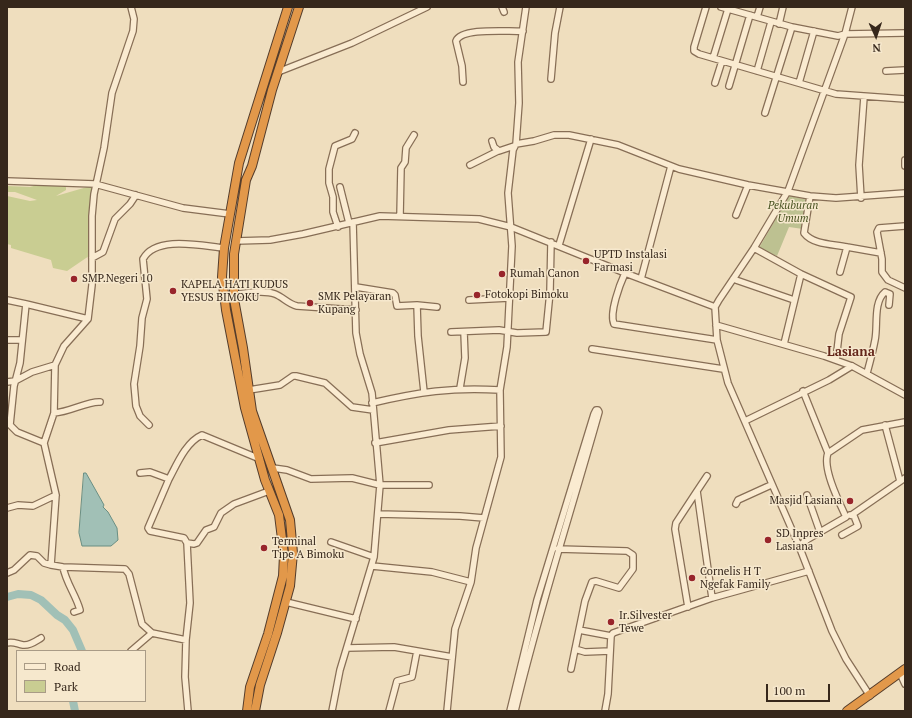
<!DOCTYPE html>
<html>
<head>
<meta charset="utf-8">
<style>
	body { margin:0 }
	#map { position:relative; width:912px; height:718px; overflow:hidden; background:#efdebe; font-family:"PT Serif",serif }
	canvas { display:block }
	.frame { position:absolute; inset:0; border:8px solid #36271b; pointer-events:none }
	.legend { position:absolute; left:16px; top:650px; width:130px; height:52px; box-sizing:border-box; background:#f6e8cd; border:1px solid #a99b86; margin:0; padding:5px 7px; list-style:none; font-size:12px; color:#36271b }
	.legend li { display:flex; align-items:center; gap:8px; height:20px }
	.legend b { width:20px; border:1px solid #a99b86 }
	.north { position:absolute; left:856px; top:16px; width:40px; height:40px; -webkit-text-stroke:3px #f6e8cd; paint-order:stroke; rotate:177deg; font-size:11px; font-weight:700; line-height:16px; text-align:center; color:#36271b }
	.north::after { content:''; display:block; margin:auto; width:14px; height:18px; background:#36271b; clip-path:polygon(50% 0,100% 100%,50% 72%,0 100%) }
	.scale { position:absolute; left:766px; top:684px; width:64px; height:18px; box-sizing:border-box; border:2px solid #36271b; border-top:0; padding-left:5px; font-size:12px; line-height:14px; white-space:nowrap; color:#36271b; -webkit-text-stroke:3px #f6e8cd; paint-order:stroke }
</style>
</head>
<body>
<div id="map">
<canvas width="912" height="718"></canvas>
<div class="frame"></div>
<ul class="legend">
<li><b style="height:5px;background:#faebd1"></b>Road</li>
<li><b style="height:11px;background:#c9cd92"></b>Park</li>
</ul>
<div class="north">N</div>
<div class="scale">100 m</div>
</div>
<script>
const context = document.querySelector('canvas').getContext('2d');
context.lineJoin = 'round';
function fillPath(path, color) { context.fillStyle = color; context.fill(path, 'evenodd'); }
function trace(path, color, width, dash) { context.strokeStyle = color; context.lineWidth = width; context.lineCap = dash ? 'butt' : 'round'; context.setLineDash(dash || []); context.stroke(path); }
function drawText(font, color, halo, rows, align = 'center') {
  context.font = font + ' "PT Serif",serif'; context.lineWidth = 3; context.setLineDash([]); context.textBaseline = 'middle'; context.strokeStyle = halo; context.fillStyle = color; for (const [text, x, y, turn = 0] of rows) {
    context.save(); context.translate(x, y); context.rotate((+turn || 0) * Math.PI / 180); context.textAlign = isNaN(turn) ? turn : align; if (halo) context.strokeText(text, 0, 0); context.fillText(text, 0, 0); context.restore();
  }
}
fillPath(new Path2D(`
	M41,184H66V190L56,196L94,185L89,256L67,271L53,268L51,260L11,248V245L7,244V196L30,201L37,200L15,192H7V186L30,187Z`), '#c9cd92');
fillPath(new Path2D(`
	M789,196L808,200L803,229L789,227L777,256L759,248Z`), '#bdc191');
const water = new Path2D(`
	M84,473H86L104,505L103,507L108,512L117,528L118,540L111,546H82L79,533Z`);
fillPath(water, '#a1c0b6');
trace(water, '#698e83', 1);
trace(new Path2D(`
	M7,597L18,594L31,595L41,600L57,615L65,620L73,630L82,651
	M73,701L75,711`), '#a1c0b6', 8);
const minor = new Path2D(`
	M502,7L504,12
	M706,7L694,47V51L699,54L836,94L905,99
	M721,7L792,27L838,36L845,34L905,33
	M852,7L845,34L788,191L754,248L719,300L715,307L717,340L728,383L799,546L832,631L846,659L870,696
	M757,17L760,7
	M779,24L783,7
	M713,58L728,9
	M757,71L771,22
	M886,71L905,70
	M278,72L352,43L427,7
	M551,79L555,33L560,7
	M463,82L462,66L456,41C462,27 509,32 523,31
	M715,83L722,61
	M799,83L814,31
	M729,86L750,15
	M765,113L792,27
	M492,141L494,147L499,151L514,146
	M516,144L519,103L518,62L526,7
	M905,160V166
	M470,165L498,151
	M7,181L95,184L183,208L230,214
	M340,187L349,223
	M810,196L804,233C813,245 834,244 847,247L840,272
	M861,198L859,165L864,97
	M736,215L748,185
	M400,216L401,168L405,162L406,148L414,135
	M905,226L879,228L877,232L882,259V272L888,280L905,288
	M338,227L333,212V197L329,183V169L335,146L352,139L355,133
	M236,241L270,240L303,234L380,216L479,219L511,227L625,273L715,307
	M559,245L591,139
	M847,247L881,253
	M754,248L801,274L851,297L839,334L836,360
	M92,258L103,252L115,219L130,204L136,195
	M625,273C620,284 609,313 614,324L717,340
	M641,279L671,166
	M733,279L794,300
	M356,287L393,293L395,295L397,306L417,305L437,307
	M233,294C246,294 262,289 275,294C283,297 288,304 297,306L356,310
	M7,300L26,304
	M469,300L509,298
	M417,305L418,336L424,392
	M716,325L824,356L852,366L905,395
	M451,332L499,330L517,333L546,332L550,292L551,242
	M7,340H21
	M784,344L801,274
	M592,349L723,369
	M55,365L54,413L44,443L56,495L51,565L63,567L125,569L129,574L142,624L152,633L186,640L190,603L187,543L184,538L150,531L148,528L169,479
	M867,373C870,362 873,351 875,340C878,326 873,302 885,292L890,294L889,305
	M7,382L15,381L32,372L55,365L64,346L88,319L92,285V216L94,194L104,148L112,93L133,31L134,19L131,7
	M460,388L465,358L464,332
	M249,390L280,385L293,376H296L325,383L352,407L373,410
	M803,391L828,453
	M372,403C419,392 452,387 500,390
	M54,413C70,412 88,401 100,402
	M745,421L829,380L852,366
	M149,425L140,416L136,406L134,384L140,346L142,318L147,299L143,259C156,235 202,246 224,248
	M885,425L900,481
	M44,443L17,432L10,425L14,386L20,363L26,304L88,319
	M375,443L449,430L501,426
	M273,468L287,470L311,479L352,478L380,485H429
	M140,473L150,472L169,479C177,464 186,442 202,435L260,459
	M697,491L707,476
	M807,495L820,532
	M736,504L738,500L771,485
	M7,508L18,505L33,506L56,495
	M378,514L460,516L484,518
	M853,514L905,478
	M842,535L858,526L854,516L850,515
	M331,542L374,557
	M187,543L194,544L197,543L206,530L214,527L221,513L234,504L269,491
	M799,546L808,539L846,517C839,502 822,468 828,453L862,430L905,422
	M558,549L627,551L633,555V569L619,588L596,581L592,582L585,601L579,630
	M372,566L432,572L471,582
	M63,567C66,583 76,595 80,610L74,612
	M7,573L14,570L30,555L37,556L44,563L51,565
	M286,602L356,619
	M688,607L675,529L676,523L697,491L712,598
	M186,640L185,677L188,711
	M7,643C13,641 17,644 23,645C30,646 36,641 41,638
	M347,648L394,647L452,657
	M575,649L585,652L610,651
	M131,651L152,633
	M571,669L579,630L611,636
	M900,673L905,684
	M332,711L340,670L374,557L380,485L372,393L360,354L356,333L353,222
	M389,711L397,681L412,677L417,651
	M447,711L455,629L471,582L476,548L501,457L500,390L507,347L512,246L508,193L513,150L516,144L534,141L554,135H569L618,145L679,169L748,185L810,196L836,198L905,193
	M510,711L537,600L594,414L596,410H598L599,412C571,512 539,610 515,711
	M605,711L608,694L611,636L613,633L712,598L809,571`);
const highway = new Path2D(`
	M247,711L250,687L268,634L283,576L284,555L279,515L265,480L245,408L226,310L222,277L224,248L239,163L288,7
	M255,711L260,685L277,633L290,586L293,553L290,520L252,411L243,348L234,299V254L246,180L252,166L272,90L299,7
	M847,711L905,669`);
trace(minor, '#876e56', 8);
trace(highway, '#543c2b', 10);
trace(minor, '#faebd1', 5.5);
trace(highway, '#e2984a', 8);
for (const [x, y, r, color] of [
	[586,261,4,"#98252b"],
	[502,274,4,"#98252b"],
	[74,279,4,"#98252b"],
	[173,291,4,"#98252b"],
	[477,295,4,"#98252b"],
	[310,303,4,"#98252b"],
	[850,501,4,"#98252b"],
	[768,540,4,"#98252b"],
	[264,548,4,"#98252b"],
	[692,578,4,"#98252b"],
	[611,622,4,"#98252b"]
]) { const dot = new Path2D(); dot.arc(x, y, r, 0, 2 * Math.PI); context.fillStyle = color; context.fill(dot); trace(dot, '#f6e8cd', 1.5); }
drawText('italic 11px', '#495321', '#f6e8cd', [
	["Pekuburan",793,206],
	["Umum",793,219]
]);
drawText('11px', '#36271b', '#f6e8cd', [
	["UPTD Instalasi",594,255],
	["Farmasi",594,268],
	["Rumah Canon",510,274],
	["SMP.Negeri 10",82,279],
	["KAPELA HATI KUDUS",181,285],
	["YESUS BIMOKU",181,298],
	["Fotokopi Bimoku",485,295],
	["SMK Pelayaran",318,297],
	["Kupang",318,310],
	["Masjid Lasiana",842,501,"right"],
	["SD Inpres",776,534],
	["Lasiana",776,547],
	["Terminal",272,542],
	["Tipe A Bimoku",272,555],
	["Cornelis H T",700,572],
	["Ngefak Family",700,585],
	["Ir.Silvester",619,616],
	["Tewe",619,629]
], 'left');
drawText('bold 13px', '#64261a', '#f6e8cd', [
	["Lasiana",851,352]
]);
</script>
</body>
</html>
